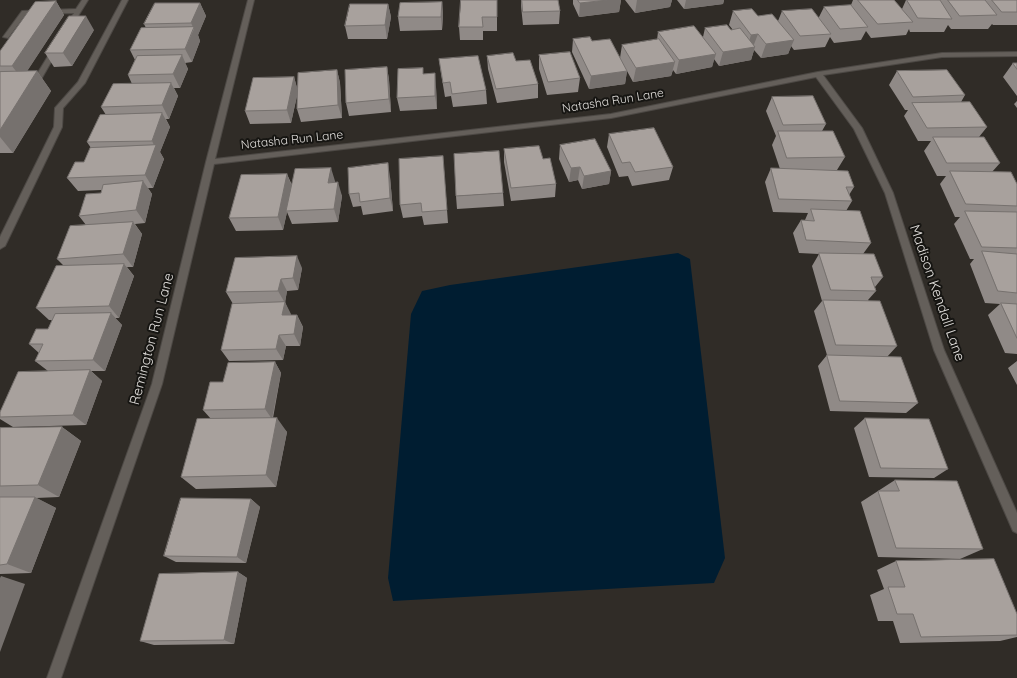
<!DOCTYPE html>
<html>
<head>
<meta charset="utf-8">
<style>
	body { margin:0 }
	canvas { display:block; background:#302c27 }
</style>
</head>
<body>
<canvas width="1017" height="678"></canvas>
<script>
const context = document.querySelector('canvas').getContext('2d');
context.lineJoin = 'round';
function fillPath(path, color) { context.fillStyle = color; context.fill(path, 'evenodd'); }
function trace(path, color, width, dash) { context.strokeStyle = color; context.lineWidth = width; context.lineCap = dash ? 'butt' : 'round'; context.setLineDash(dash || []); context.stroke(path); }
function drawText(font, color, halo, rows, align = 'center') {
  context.font = font + ' Quicksand,sans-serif'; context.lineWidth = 4; context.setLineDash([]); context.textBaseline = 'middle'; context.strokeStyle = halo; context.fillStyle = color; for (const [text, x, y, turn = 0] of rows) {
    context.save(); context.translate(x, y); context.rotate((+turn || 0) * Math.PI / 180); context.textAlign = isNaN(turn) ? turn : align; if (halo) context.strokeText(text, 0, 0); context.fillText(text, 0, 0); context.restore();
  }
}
fillPath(new Path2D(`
	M678,253L690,259L725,558L714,583L393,601L388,578L411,314L422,291L450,285Z`), '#001d31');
const service = new Path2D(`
	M82,0H88L70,29L65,28L74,13L26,14L8,38L3,37L22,11L76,9Z
	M122,0H128L85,83L63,108L62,127L5,246L0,249V237L54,127L55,108L78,82Z
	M56,46L59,48L39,83H27V79H34L53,48Z`);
const minor = new Path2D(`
	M248,0H254L215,159L611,114L818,72L942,53L1017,52V56L942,57L823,75L862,128L893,193L944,350L1017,513V533L1013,531L934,350L885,193L854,129L816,77L611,118L214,164L162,384L61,678H47L152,384L206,162Z`);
trace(service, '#4d4945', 2);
trace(minor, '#4d4945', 2);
fillPath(service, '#645f5a');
fillPath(minor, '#645f5a');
fillPath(new Path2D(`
	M497,0V31H483V40H460L459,27Z
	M521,0H558L560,11L559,24L523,25L521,6Z
	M573,0H621L619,12L579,17L573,4Z
	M625,0H672L670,7L635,13Z
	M677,0H724L723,4L684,9Z
	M853,0H894L902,9L906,0H1017V25H993L992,24L988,29H951L948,25L944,32H910L909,29L906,35L871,38L866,31L861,40L834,43L830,37L825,47L794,50L791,46L788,54L761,58L754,50L751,60L719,66L714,59L712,67L676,74L673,70L671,76L633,82L627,71L625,84L589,89L572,52L573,39L592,41L620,58L622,45L657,40L658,32L703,37L705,28L733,30L729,25L733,11L778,21L782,11L819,17L824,7L851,5Z
	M56,1L64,15L27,71H37L51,91L13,153H0V51Z
	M442,2L443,15L442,30L400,31L398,17Z
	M200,3L206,16L198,35L200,41L192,62L185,63L188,69L180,88H174L178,96L169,119H166L170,127L160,152L164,159L153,188H148L152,194L145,223L135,224L142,234L133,267H127L134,276L119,318H115L122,325L105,371H91L102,381L86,425L13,427L0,419V412L48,371L35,361L39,353L29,344L48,329L52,320H49L36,308L63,265L57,259L86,225L79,216L101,193V190L78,191L67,178L84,162L91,148L87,142L106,115L101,107L132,84L128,75L135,60L130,50L146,28L144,24Z
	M388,4L391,17L387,39H348L345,26Z
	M94,30L72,66L54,67L45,53Z
	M539,55L580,78L578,92L547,95L539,69Z
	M487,56L516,61L538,84V98L497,103L488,69Z
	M439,59L486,90L487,104L453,107L451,96L445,97L441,73Z
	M1013,63H1017V96L1003,77Z
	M387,67L389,80L391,112L349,116L346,103Z
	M337,70L340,83L342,118L301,122L297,109V96L291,123L250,124L245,111L294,77L297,88Z
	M897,71L965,95L961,102L987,127L979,137L1000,163L992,172L1017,184V354L1005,353L988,315L1000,304L985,303L970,264L974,259H970L954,224L960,217H955L940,184L946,176H937L924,151L931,141H918L904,116L908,110H905L889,85Z
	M424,74L436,87L437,109L400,111L397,98Z
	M772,97L826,124L822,131L845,157L837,170L854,187L849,195L852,201L846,211L871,243L863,254L883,277L875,287L876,291L868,300L897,346L887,357L918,403L906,413L830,411L818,366L827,355L814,311L822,301L812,266L819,254L799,253L793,233L801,220H805L808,213L773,212L765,182L771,168L780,169L772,145L776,136L766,111Z
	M1017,101V108L1014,104Z
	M609,134L673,167L669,180L632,186L628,176L619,177L607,147Z
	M560,145L611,171L609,184L582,189L578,180L569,182L559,159Z
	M504,149L543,159L556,184L555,197L511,201L504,162Z
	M444,170L448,223L424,225L422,216L403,218L400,205Z
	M287,174L292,185L335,181V183L342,196L338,222L292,224L287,212L283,230L236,231L229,218Z
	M390,177L393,211L363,215L361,206L353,207L349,194Z
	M503,193L504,206L457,209L456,196Z
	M302,268L298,290L287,291L285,302L290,315H297L303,327L300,346H286L283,360L229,361L221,350L233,304L226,292Z
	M1017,361V385L1008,368Z
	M275,362L281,373L273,418L287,432L276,487L196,489L181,477L211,419L203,410L223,382Z
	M865,418L948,469L934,478L869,477L854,428Z
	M62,427L81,441L59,497L36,498L56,508L31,573L0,574V428Z
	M895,480L983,549L960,559L878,557L861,502Z
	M251,499L260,507L246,563L176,562L164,556Z
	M896,561L1017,614V637L1000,641L900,643L893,621H878L870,595L884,589L877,570Z
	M238,572L247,578L234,644L154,645L140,641Z`), '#908a87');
fillPath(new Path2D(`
	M608,0H621L619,12L579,17L580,3Z
	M637,0H672L670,7L635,13Z
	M686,0H724L723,4L684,9Z
	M56,1L64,15L22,79L12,66Z
	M442,2L443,15L442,30L441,17Z
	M200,3L206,16L198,35L200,41L192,62L185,49L194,29L191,23Z
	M388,4L391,17L387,39L385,25Z
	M86,16L94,30L72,66L63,53Z
	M758,34L753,47H755L751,60L719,66L723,52L747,48L751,35Z
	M794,40L788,54L761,58L766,44Z
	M716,54L712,67L676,74L679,60Z
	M182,55L188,69L180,88L173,74Z
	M675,62L671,76L633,82L636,68Z
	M387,67L389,80L391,112L389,99Z
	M337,70L340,83L342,118L338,105Z
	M37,71L51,91L13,153L0,137V130Z
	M627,71L625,84L589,89L591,76Z
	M435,73L436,87L437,109L435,96Z
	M294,77L298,91L291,123L287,110Z
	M171,83L178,96L169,119L162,105Z
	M162,113L170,127L160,152L164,159L153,188L145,175L155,147L152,141Z
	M388,163L390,177L393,211L390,198Z
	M580,167L578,180L569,182L571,168Z
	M331,168L335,181L333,196L328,183Z
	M611,171L609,184L582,189L584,176Z
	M287,174L292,187L286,211L287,212L283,230L278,217Z
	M143,181L152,194L145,223L136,210Z
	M338,182L342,196L338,222L334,209Z
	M133,222L142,234L133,267L123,254Z
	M297,256L302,268L298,290L293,278Z
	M124,264L134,276L119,318L109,306Z
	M281,279L287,291L285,303L278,291Z
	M285,302L291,314L288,327L282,315Z
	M111,313L122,325L105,371L93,360Z
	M297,315L303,327L300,346L294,334Z
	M279,335L286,346L283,360L276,349Z
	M275,362L281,373L272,419L265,409Z
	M90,370L102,381L86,425L73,415Z
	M277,418L287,432L276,487L266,475Z
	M62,427L81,441L59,497L38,485Z
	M35,497L56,508L31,573L7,564Z
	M251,499L260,507L246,563L237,557Z
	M238,572L247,578L234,644L224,640Z
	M1,576L25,584L0,652V578Z`), '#76716e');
const building = new Path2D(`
	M461,0H497V17H482L483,27H459Z
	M522,0H558L560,11L523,12Z
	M578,0H608L580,3Z
	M858,0H894L913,22L878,24Z
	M907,0H940L952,19L918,18Z
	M948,0H985L997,15L960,16Z
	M992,0H1017V12H1002Z
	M56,1L12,66H0V51L35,2Z
	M442,2L441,17H398L400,3Z
	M155,3H200L191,23L144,24Z
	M350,4H388L385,25L345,26Z
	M851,5L868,27L840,29L824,7Z
	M752,9L758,16L772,14L794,40L766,44L758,34L751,35L733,11Z
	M812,9L831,34L800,36L782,11Z
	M69,16H86L63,53H45Z
	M727,25L731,30L740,28L755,47L723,52L705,28Z
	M694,26L716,54L679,60L658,32Z
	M194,27L185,49L130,50L141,28Z
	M590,37L592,41L610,39L627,71L591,76L573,39Z
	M659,39L675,62L636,68L622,45Z
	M570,52L580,78L548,82L539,55Z
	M513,53L516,61L530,60L538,84L496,89L487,56Z
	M182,55L173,74L128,75L137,56Z
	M478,56L486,90L452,94L450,82L443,83L439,59Z
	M1013,63H1017V69Z
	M387,67L389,99L346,103L345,70Z
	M423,68V74L435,73V96L397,98L398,69Z
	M337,70L338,105L297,109L298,73Z
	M947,70L965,95L913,97L897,71Z
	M37,71L0,130V72Z
	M294,77L287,110L245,111L253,78Z
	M171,83L162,105L101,107L113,84Z
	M813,96L826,124L783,125L772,97Z
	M970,102L987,127L927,128L912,103Z
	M162,113L152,141L87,142L100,115Z
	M654,128L673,167L635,172L630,162L622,163L609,134Z
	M778,131H833L845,157L787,158Z
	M933,137H984L1000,163H947Z
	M595,139L611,171L584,176L580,167L571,168L560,145Z
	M156,145L145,175L67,178L75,162H84L90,148Z
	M539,146L543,159L550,158L556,184L511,188L504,149Z
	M499,151L503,193L456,196L454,154Z
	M443,156L447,210L422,212L421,203L400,205L399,159Z
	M388,163L390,198L360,202L359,193L349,194L348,168Z
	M331,168L328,183L338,182L334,209L286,211L295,169Z
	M771,168L848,171L854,187H846L852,201L779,199Z
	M950,171L1011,172L1017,184V206L966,204Z
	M287,174L278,217L229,218L241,175Z
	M143,181L136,210L79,216L86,194L101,193L103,185Z
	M811,209L860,211L871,243L806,240L801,220L814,221Z
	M965,211L1017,212V248L982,247Z
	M133,222L123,254L57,259L70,226Z
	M982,251L1017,254V293L998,291Z
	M819,253L874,254L883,277H871L876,291L831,290Z
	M297,256L293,278L281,279L278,291L226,292L235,258Z
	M124,264L109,306L36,308L56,266Z
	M823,300L880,301L897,346L836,345Z
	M285,302L282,315H297L294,334L279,335L276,349L221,350L232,304Z
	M1001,303L1017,304V338Z
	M111,313L93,360L35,361L43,344H29L36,329H48L55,314Z
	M827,355L901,357L918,403L840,401Z
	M275,362L265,409L203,410L210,382H223L228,363Z
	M90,370L73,415L0,417V412L18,372Z
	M277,418L266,475L181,477L197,419Z
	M865,418L929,419L948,469L881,468Z
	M62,427L38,485L0,486V428Z
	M895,480L957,481L983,549L896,548L878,491H899Z
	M0,497H35L7,564L0,565Z
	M181,498L251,499L237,557L164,556Z
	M994,559L1017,614V635L921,637L913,614H897L888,587H905L896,561Z
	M238,572L224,640L140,641L159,574Z`);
fillPath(building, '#a8a19d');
trace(building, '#76716e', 1);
drawText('12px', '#e2dfdc', '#161512', [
	["Natasha Run Lane",613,101,-9],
	["Natasha Run Lane",292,140,-6]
]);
drawText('14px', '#e2dfdc', '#161512', [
	["Madison Kendall Lane",937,293,71],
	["Remington Run Lane",152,339,-75]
]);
</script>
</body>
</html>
